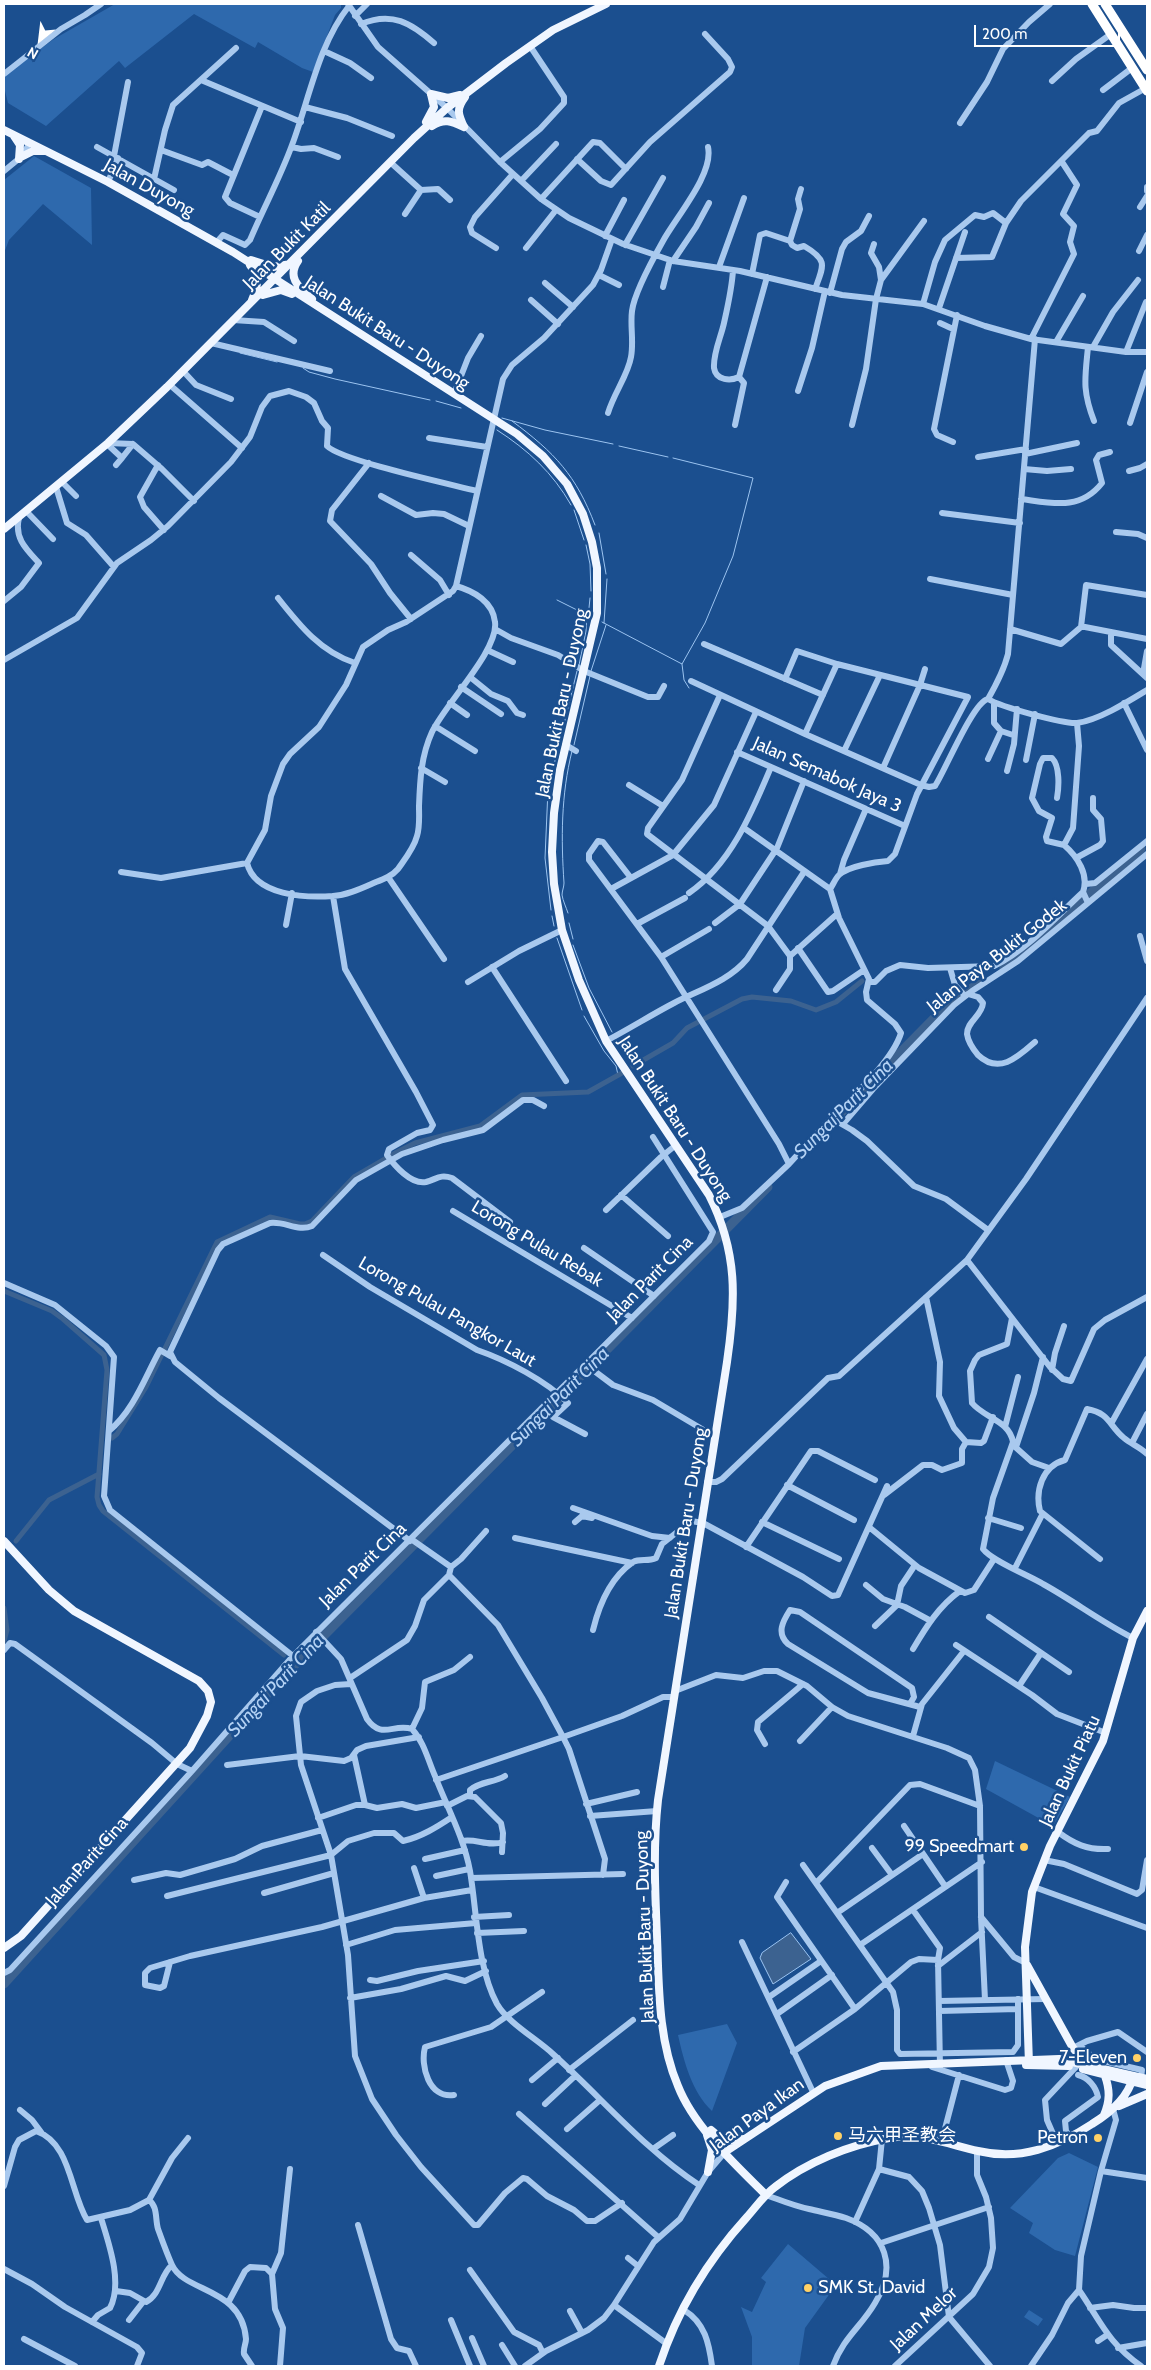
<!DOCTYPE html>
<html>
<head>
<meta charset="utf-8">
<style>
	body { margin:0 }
	#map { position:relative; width:1151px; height:2370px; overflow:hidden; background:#1b4f8f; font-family:Cabin,sans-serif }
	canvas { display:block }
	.frame { position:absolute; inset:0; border:5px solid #fff; pointer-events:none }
	.north { position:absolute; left:15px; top:15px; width:50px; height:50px; -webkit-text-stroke:4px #1b4f8f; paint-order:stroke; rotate:209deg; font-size:14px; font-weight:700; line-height:20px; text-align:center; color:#fff }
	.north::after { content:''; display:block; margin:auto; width:18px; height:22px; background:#fff; clip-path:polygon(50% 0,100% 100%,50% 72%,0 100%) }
	.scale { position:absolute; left:974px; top:25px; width:146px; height:22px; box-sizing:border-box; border:2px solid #fff; border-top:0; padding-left:6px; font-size:15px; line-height:18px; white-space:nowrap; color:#fff; -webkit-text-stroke:4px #1b4f8f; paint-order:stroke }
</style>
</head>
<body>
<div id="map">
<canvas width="1151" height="2370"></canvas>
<div class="frame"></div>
<div class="north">N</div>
<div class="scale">200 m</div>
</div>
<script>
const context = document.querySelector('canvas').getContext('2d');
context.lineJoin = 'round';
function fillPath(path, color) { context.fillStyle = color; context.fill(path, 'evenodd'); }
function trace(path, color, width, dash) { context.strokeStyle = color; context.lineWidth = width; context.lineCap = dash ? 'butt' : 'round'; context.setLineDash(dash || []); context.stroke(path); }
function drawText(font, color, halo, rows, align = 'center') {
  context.font = font + ' Cabin,"Noto Sans SC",sans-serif'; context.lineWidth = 5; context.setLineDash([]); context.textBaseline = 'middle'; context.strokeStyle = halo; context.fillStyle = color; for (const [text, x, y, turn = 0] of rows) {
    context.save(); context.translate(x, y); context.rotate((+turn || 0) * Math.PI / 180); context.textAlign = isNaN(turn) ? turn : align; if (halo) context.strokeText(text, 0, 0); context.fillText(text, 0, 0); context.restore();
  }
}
fillPath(new Path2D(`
	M115,4H341V8L335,15L313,72L302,68L258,42L255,48L194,14L125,68L119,61L46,126L8,103L4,87V75L54,39Z
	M34,156L91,188L92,245L43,204L9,240L4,253V180Z
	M995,1761L1070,1797L1053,1826L986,1789Z
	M727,2024L737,2043L712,2111C692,2092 684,2062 678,2035Z
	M1069,2153L1098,2167L1075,2256L1055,2250L1029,2233L1033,2223L1010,2208L1058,2158Z
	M788,2244L836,2285L805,2328L799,2366H752V2337L741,2307L752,2312L766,2282L761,2278Z
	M1029,2310L1043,2319L1038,2326L1024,2317Z`), '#2e69ad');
const water = new Path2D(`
	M791,1933L811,1959L773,1984L760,1958L762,1953Z`);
fillPath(water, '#3c6290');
trace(water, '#9cc4f0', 1);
trace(new Path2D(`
	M240,353L277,362
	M303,368L309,372L335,379L430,400
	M436,401L461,408
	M502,418L545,430L613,444
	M512,421C555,453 576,475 595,525
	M497,430C528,450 553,473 571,505
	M619,446L668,457
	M574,510L584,540
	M599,533L606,574
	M586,545L590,564L591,591
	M557,600L591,617
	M589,608L590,598
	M602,622L682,664L705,623L733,556L753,478L673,458
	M604,623L607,579
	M682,664L684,680L689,688
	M579,665L586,631L587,614
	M591,671L606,625
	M574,745L590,676
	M551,910L545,858L548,789L577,671
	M568,913C566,907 563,901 562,895C562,891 564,887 564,883C561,839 561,795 572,751
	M552,916L554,926
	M569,923L573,939
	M557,938L582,1010
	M573,945L589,988L612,1032
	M584,1016L604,1051L616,1066L618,1075
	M616,1040L630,1057`), '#9cc4f0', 1);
trace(new Path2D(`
	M633,1066L673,1043L687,1028L742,999L752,997L791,1001L816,1010L836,1002L862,981
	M4,1291L52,1311L63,1319L104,1355L107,1370L97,1497L99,1505L103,1511L284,1655
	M112,1438L117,1434L146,1387L217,1242L270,1217L300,1224H305L312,1221L354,1177L397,1152L415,1143L480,1126L522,1095L588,1092L622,1073
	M16,1541L49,1500L99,1474
	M4,1608L7,1630L4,1641`), '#3c6290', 5);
trace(new Path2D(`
	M1004,968L1141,849
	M814,1140L953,999L980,983
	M4,1984L283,1677L768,1187`), '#3c6290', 9);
trace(new Path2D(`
	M348,4L378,47L447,108L500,162L541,199L569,218L623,244L673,261L740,271L842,295L923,304L985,326L1031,339L1126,352H1147
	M355,16L367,4
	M361,24C392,11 411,23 434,43
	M324,51L350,63L371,78
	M4,74L61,29L85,15L101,4
	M201,80L301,122
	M1052,81L1076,59L1111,34
	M1103,90L1132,68
	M305,107L347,118L392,136
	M960,123L987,82L1003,49L1029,22L1050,4
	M97,147L174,190
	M292,147L301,149L314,148L338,157
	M161,150L202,165L208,162L233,175
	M114,156L128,82
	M577,159L601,181L611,185L650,142L730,72L732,67L728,59L705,34
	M390,162L421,190L405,214
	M500,162L540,129L564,103V97L530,46
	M4,171L21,157L30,143
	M154,179L165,130L173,105L236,48
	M521,181L556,144
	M108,182L118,158
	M1147,187V191
	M421,190L438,189L450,200
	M541,199L593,142L600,143L626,169
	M1140,207L1147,196
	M260,217L230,203L225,197L262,106
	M605,236L624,200
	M790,241L800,209L798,199L801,189
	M216,243L223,235L245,245L250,240C263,209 280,178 292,145C309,100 318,45 349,6
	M625,245L663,178
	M496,248L472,233L470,227L475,217L513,174
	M526,248L556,210
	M1139,251L1147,235
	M956,258L992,257L1006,223L1021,201L1089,133L1097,131L1119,103L1146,88
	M673,261L696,227L709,203
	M719,267L744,198
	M733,270C732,288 728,305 724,323C721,337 713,353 714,368C716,381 731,381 739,377
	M752,274L760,235L766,233L790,241L792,245L797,248L804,246C828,260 824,265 815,289
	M599,275L619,285
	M881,280L924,221
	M545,283L573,307
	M663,287L670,260
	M830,293L842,249L846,242L861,231L869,216
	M531,300L558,324
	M923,304L935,262L945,240L975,215L984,217L993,213L1006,223
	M939,308L965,232
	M233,320L264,322L294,341
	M940,323L953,329
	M1031,339L1074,254L1070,242L1074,226L1063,214L1077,185L1062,162
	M1056,342L1083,296
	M211,343L330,371
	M1088,347C1085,378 1082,390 1094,421
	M1093,347L1113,312L1138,280
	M1126,352L1146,302
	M183,371L196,385L231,399
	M170,385L242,448
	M798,391L812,348L825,291
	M454,394L468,358L481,336
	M608,413C614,393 628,375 631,357C634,341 630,326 632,311C634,294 654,257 663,241C676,217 714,174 708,147
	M1130,423L1147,372
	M735,425L744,383L739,377L767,277
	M852,425L866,369L876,299L881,280L879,267L871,253L874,244
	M429,438L487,447
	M953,442L937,435L934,429L957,315
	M108,443L133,444L162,469L194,501
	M107,444L122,458L133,444
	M1025,454L1077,443
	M978,457L1026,449
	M369,463L332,510L330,521L371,564L390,593L411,619
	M116,465L122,458
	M158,465L140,497L144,507L164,530
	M1024,469L1047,471L1071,469
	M1129,471L1140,468L1147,464
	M62,482L76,496
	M56,487L67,523L86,535L114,567
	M381,496L416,515L433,513L444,514L469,526
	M1021,499C1052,503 1080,511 1102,483L1096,460L1099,455L1110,452
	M27,512L53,539
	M942,513L1020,523
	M1116,532L1138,534L1147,538
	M411,555L440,580L449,595
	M930,579L1013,595
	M456,586C474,591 493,602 495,622C499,650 445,704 432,732C421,756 420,780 419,806C419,816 420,827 417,836C414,848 405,859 398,869C392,876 384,879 376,882C362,888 348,895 333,896C306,898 255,896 247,863L265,830L271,796L283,764L290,754L319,727L346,685L363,647L388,630L406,622L453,591L456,586L503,379L512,365L544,338L593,285L601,270L612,239
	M278,598C300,626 321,652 355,663
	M4,601L21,587L39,563C26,549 14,538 19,518
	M1081,627L1086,585L1147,595
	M495,629L511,638L558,655L584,671L648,697H658L664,686
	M1010,629L1061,644L1081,627H1085L1147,639
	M1111,632V645L1147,678
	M704,644L823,695
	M487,650L513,662
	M4,660L77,618L117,563L151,540L168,526L231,462L250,437L262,407L270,396L289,391L306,397L314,403L322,421L328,428L327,446C342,461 450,484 477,491
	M1143,674L1147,651
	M470,677L491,694L508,701L517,713L523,715
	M785,679L797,651L837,664L968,697L917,794L895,854L888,861C876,862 848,866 839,875C835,879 833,885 830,889L839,918L869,979L866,992L867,1000L895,1024L901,1033C892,1062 852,1097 831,1118
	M691,681L805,734L921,785L929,787L935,786C945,771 973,702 988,699C996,685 1004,670 1008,654L1035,339
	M461,687L501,714
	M720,695L682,780L648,828L647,834L768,926L790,956V969L776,990
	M988,699C1001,707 1063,724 1077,723C1099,720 1129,701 1147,690
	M450,703L467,715
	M994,703V723L1001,731
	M1124,703L1147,750
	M435,726L475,751
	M805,734L837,664
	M566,745L576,751
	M844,751L880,675
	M737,752L905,826
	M988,759L1001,731L1013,735
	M1026,760L1035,714
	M421,768L445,782
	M883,768L920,685L925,669
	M1007,771L1014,744L1017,709
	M629,785L663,806
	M1057,798C1059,787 1060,766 1052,758H1043L1040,764L1032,798L1039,811L1052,818L1046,837L1047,841L1064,845
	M744,828L830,889
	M1076,858L1100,845L1103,841L1101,819L1093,810V798
	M121,872L161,878L247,863
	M840,874L844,860L866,809
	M388,877L444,959
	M631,878L603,842L598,841L589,854V860L661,957L779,1144L789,1164
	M1086,884L1095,883L1147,841
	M611,889L673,855L714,805L756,712
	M689,893C731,864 752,812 771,767
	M333,896L345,969L416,1092L433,1125L430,1130L417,1133L389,1149L387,1155C394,1165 411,1185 426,1182C437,1179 440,1174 452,1178L510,1222
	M1088,903L1147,854
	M715,923L740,904L777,848L804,781
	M637,924L685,898
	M286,925L292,893
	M1140,936L1147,961
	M798,948L828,992L833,991L864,970
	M790,956L837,914
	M661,957L709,929
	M492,967L566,1081
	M950,968L955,985L965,996
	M468,982L519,951L562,930
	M869,982H875L886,971L900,965L928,968L994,966C1027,950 1056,917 1083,892
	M968,994L978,997L983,1003C982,1016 967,1021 967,1034C968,1041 973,1049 978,1055C999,1075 1018,1057 1035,1042
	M606,1041C629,1029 651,1015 674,1003C699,990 729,981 747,959L804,872
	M843,1124L873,1089L954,1005L972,991L1018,961L1088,903L1083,892C1089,875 1078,857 1064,845L1073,828L1079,746L1077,723
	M621,1195L668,1236
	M606,1210L661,1157L676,1145
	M453,1211L632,1318
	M720,1217L742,1208L789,1164L831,1118L852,1130L867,1141L914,1186L946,1199L988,1230
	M584,1248L654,1296
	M323,1255L370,1287L477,1350C506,1360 547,1381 568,1403L553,1417L585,1434
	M967,1260L1050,1367L1063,1379L1071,1381L1094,1329L1105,1320L1147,1297
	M4,1283L55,1305L106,1346L114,1357L104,1496L110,1510L293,1656
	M926,1297L940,1362L939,1396L954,1428L966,1442
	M1012,1318L1007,1344L979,1355L975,1360L970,1371L972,1403C984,1418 1009,1420 1013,1442L993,1498L983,1549C992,1561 1028,1575 1043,1584C1074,1601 1101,1622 1133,1638
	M585,1364L613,1385L653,1400L707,1432L716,1433
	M1052,1370L1055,1353L1064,1326
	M1112,1422L1147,1359
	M1005,1427L1018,1377
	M109,1431C134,1410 145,1377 160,1350L170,1356
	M1132,1443L1147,1414
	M1013,1445L1032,1462L1049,1468
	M1016,1447L1034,1393L1043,1357
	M707,1482H716L722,1479L828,1378L839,1376L967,1260L1026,1179L1147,998
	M787,1485L854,1520
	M884,1495L923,1465H932L942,1470L962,1463V1449L966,1442L981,1443L984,1441L993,1417
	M573,1508L652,1536L670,1538
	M988,1518L1021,1528
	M575,1522L582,1516L592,1518
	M762,1522L839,1559
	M869,1527L919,1568L965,1593L974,1590L994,1559
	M486,1531L461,1559L451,1567L449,1575L498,1625L542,1698L563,1737L622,1716L663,1697H674
	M515,1538L632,1563
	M411,1539L451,1567
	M410,1541L219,1398L175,1362L170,1352L218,1250L223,1244L270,1223C285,1221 298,1232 312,1226L356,1180L402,1154L443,1140L483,1130L523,1100H533L544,1106
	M746,1547L811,1451H818L875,1480
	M1100,1559L1040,1511C1035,1491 1042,1466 1065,1460L1087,1409C1110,1413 1109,1426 1124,1438C1131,1444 1140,1447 1147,1454
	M1015,1568L1042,1515
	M866,1585L883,1599L905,1607L931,1621
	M989,1617L1069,1672
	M875,1626L897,1605L901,1586L915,1565
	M593,1630C599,1605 610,1578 633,1562C640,1558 648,1562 656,1558L662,1544L691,1521L703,1523L803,1577L832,1596L838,1595L887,1486
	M316,1632L341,1659L367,1719C382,1740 393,1723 412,1729C424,1742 428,1760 435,1776C447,1807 464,1838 470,1871C477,1912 477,1967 497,2004C508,2023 537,2039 553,2054C602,2098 644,2149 699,2185
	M956,1645L1032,1695L1057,1714L1106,1733
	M913,1649C926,1627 939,1606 960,1591
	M4,1650L10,1643L15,1644L152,1743L177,1764L192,1771
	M350,1678L407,1640L415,1626L424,1600L449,1575
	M351,1684L335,1685L317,1691L301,1702L296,1716L301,1765L331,1855L348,1955L355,2056L372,2099L396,2135L421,2167L474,2225H478L505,2193L523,2178L527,2179L547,2196L574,2210L587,2221H595L622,2203
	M1019,1686L1041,1653
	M675,1691L716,1675L743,1678L764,1671H777L807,1686L832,1707L848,1716L947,1748L969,1758L975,1770L980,1806L981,1917L985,2000
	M910,1704L914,1697L912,1688L800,1612L790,1610C783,1621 776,1633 788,1644L868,1693L920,1707
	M412,1729L422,1708L425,1682L454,1670L470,1657
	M913,1736L922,1704L964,1651
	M800,1741L832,1707
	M765,1744L757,1730L758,1722L803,1684
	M354,1755L365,1805
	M227,1765L300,1756L344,1761L351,1758L357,1750L366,1746L419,1737
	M436,1780L563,1737L569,1749L605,1859L603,1875
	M470,1796V1790C481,1781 493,1783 505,1776
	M586,1804L637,1792
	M447,1806L467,1796L475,1797L501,1823L503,1833L502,1852
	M590,1816L657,1811
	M318,1818L356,1805H365L377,1808L402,1804L416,1808L446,1802
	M904,1826L945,1886
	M1058,1832C1074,1844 1087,1850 1108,1849
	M462,1841C475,1838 489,1847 503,1842
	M872,1848L892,1875
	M425,1859L465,1850
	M1044,1860L1064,1864L1137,1894L1142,1890L1147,1860
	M803,1865L893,1992L897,2010V2050L900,2054L1013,2052L1018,2045V1999
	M414,1868L424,1898
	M436,1876L469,1869
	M471,1878L623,1874
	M134,1880L166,1873L180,1875L235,1859L262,1846L322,1830
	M786,1882L777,1897L855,2009
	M816,1883L910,1785L920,1784L980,1806
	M1034,1887L1147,1928
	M264,1893L334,1873
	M167,1896L331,1855L348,1841L374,1833H394L403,1841C421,1837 437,1827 452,1817
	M913,1910L940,1948L938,1960L940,2067
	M837,1913L923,1854
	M474,1917L509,1915
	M981,1917L1014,1957L1026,1963
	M477,1933L524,1931
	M742,1942L813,2092
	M346,1945L395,1930L476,1923
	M860,1945L982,1862
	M170,1962L164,1986L160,1988L145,1985V1973L150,1968L190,1956L322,1927L424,1898L472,1890
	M938,1966L982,1932
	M4,1973L10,1970L192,1771L293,1656L709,1241L713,1232L653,1137
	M370,1980L377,1981L418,1971L484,1961
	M769,1997L821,1961
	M350,1998L401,1989L446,1976L465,1981L486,1971
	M939,2001L1045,1999
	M939,2011L1018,2009
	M777,2014L832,1975
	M1079,2045L1087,2041L1118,2032L1147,2052
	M1073,2048L1079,2045L1095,2059L1142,2070L1141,2078
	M793,2052L855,2009L911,1962L919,1959L938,1960
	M932,2067L1005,2090L1011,2088L1013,2081L1006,2060
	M569,2070L633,2020
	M532,2080L558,2058
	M454,2095C429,2099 420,2066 425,2047L491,2027L542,1992
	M545,2104L575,2076
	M20,2110L32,2120L41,2132
	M519,2114L658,2237
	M567,2129L600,2100
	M1070,2137L1066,2131L1065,2121L1098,2097C1096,2087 1088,2077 1078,2075
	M942,2140L959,2075
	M1057,2143L1047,2120L1045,2100L1076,2067
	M653,2149L673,2135
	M879,2169L882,2139
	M1101,2171L1147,2178
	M4,2186L15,2147L19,2140L36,2131C71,2143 70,2192 87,2220L130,2210L149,2200C158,2207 155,2219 158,2229C162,2240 167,2254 172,2265C185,2293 242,2287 246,2339C246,2344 243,2348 244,2354L252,2366
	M766,2195C780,2200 794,2206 809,2209C821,2212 834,2214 846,2218C887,2233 897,2267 875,2303C861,2327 843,2338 833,2366
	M149,2200L172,2158L188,2138
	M855,2222L879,2169L909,2177L922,2191L929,2208L940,2245L949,2317L990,2366
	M358,2225L391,2339L397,2348L409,2351L416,2366
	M881,2243L989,2207
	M628,2258L638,2266
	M4,2269L32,2284L65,2307L137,2347L142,2353L137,2366
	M470,2270L514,2332L539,2345L543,2353
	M272,2274L281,2253L290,2169
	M1079,2290C1101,2322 1108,2343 1141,2366
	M116,2291L130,2293L146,2302C161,2294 160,2275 172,2265
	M228,2303L245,2271L250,2267L266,2268L272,2274L275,2309L283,2328L280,2366
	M614,2305L667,2344
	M1090,2308L1113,2305L1134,2308H1147
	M684,2310C705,2323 709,2343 712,2366
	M570,2311L582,2333
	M129,2320L143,2302
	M451,2320L470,2366
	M92,2322L98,2315L110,2308C123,2283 109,2244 101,2218
	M472,2338L484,2366
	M24,2339L75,2366
	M1098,2341L1107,2335
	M502,2345L515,2366
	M1118,2348L1147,2343
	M525,2366L546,2351L588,2330L604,2318L614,2305L654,2242L680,2219L708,2172L725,2152
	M895,2366L973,2294L989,2267L993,2248L991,2218L986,2197L977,2175V2151
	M1031,2366L1052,2335L1068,2303L1079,2290L1081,2256L1101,2171L1116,2120L1113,2109`), '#a9c9ee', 6);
trace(new Path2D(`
	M431,94L448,98L460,95
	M426,122L434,107L431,94
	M432,126C444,118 451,121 464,127
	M464,127C458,114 456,109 465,97
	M4,130L108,182L233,252L517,434L543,456L567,484L583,514L592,542L597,568V613L560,770L554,813L552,852L554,884L562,930L579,980L606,1041L709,1195C738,1252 736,1300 727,1362L658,1800C653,1845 655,1891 657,1937C659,1987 658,2039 678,2086C694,2127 736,2165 766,2195
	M14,136L20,145L19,159
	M21,157L33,151H43
	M251,260L273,267L291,264
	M298,261C286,278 300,288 312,299
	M250,265C260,278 258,286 252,300
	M263,295L281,290L292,294
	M4,529L108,443L167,387L414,138L447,108L506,63L553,30L606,4
	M4,1541L49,1590L74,1611L199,1681L208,1691L211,1702L207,1716L190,1748L21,1936L4,1948
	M1027,1965L1073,2048L1087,2064
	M1029,2064L1025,1947L1032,1892L1050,1846L1103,1741L1133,1638L1147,1611
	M1026,2065L1069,2066
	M1083,2069L1147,2085
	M1119,2106L1147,2094
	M1104,2115C1110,2101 1110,2090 1105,2076
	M711,2130C721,2139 730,2143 743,2139
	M707,2135L712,2150L708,2172
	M725,2152L825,2086L881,2066L1059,2059L1147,2079
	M659,2366C677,2311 708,2260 747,2217C756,2207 764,2195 775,2187C807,2162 849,2145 889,2138C923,2133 947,2144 978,2151C1020,2161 1057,2147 1092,2124C1110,2113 1128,2098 1133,2077`), '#f0f6ff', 8);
trace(new Path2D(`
	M1092,4L1147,91
	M1105,4L1147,70`), '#fff', 9);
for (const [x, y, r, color] of [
	[1024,1847,5,"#ffd166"],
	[1137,2058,5,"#ffd166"],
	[838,2136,5,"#ffd166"],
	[1098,2138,5,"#ffd166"],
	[808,2288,5,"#ffd166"]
]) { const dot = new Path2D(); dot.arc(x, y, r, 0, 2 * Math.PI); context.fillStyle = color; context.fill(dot); trace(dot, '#1b4f8f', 2); }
drawText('18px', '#fff', '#1b4f8f', [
	["Jalan Duyong",149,188,29],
	["Jalan Bukit Katil",287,246,-45],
	["Jalan Bukit Baru - Duyong",387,333,33],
	["Jalan Bukit Baru - Duyong",562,703,-78],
	["Jalan Semabok Jaya 3",827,775,24],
	["Jalan Paya Bukit Godek",997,956,-38],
	["Jalan Bukit Baru - Duyong",675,1119,57],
	["Lorong Pulau Rebak",537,1244,31],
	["Jalan Parit Cina",650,1279,-45],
	["Lorong Pulau Pangkor Laut",447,1312,30],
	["Jalan Bukit Baru - Duyong",686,1523,-81],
	["Jalan Parit Cina",363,1565,-44],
	["Jalan Bukit Piatu",1070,1771,-65],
	["Jalan Parit Cina",87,1862,-48],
	["Jalan Bukit Baru - Duyong",645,1927,-92],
	["Jalan Paya Ikan",757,2115,-36],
	["Jalan Melor",924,2319,-43]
]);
drawText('18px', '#fff', '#1b4f8f', [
	["99 Speedmart",1014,1847],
	["7-Eleven",1127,2058],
	["马六甲圣教会",848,2136,"left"],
	["Petron",1088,2138],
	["SMK St. David",818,2288,"left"]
], 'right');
drawText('italic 19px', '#b5d3f5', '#1b4f8f', [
	["Sungai Parit Cina",844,1109,-45],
	["Sungai Parit Cina",560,1397,-45],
	["Sungai Parit Cina",276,1686,-47]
]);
</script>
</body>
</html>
